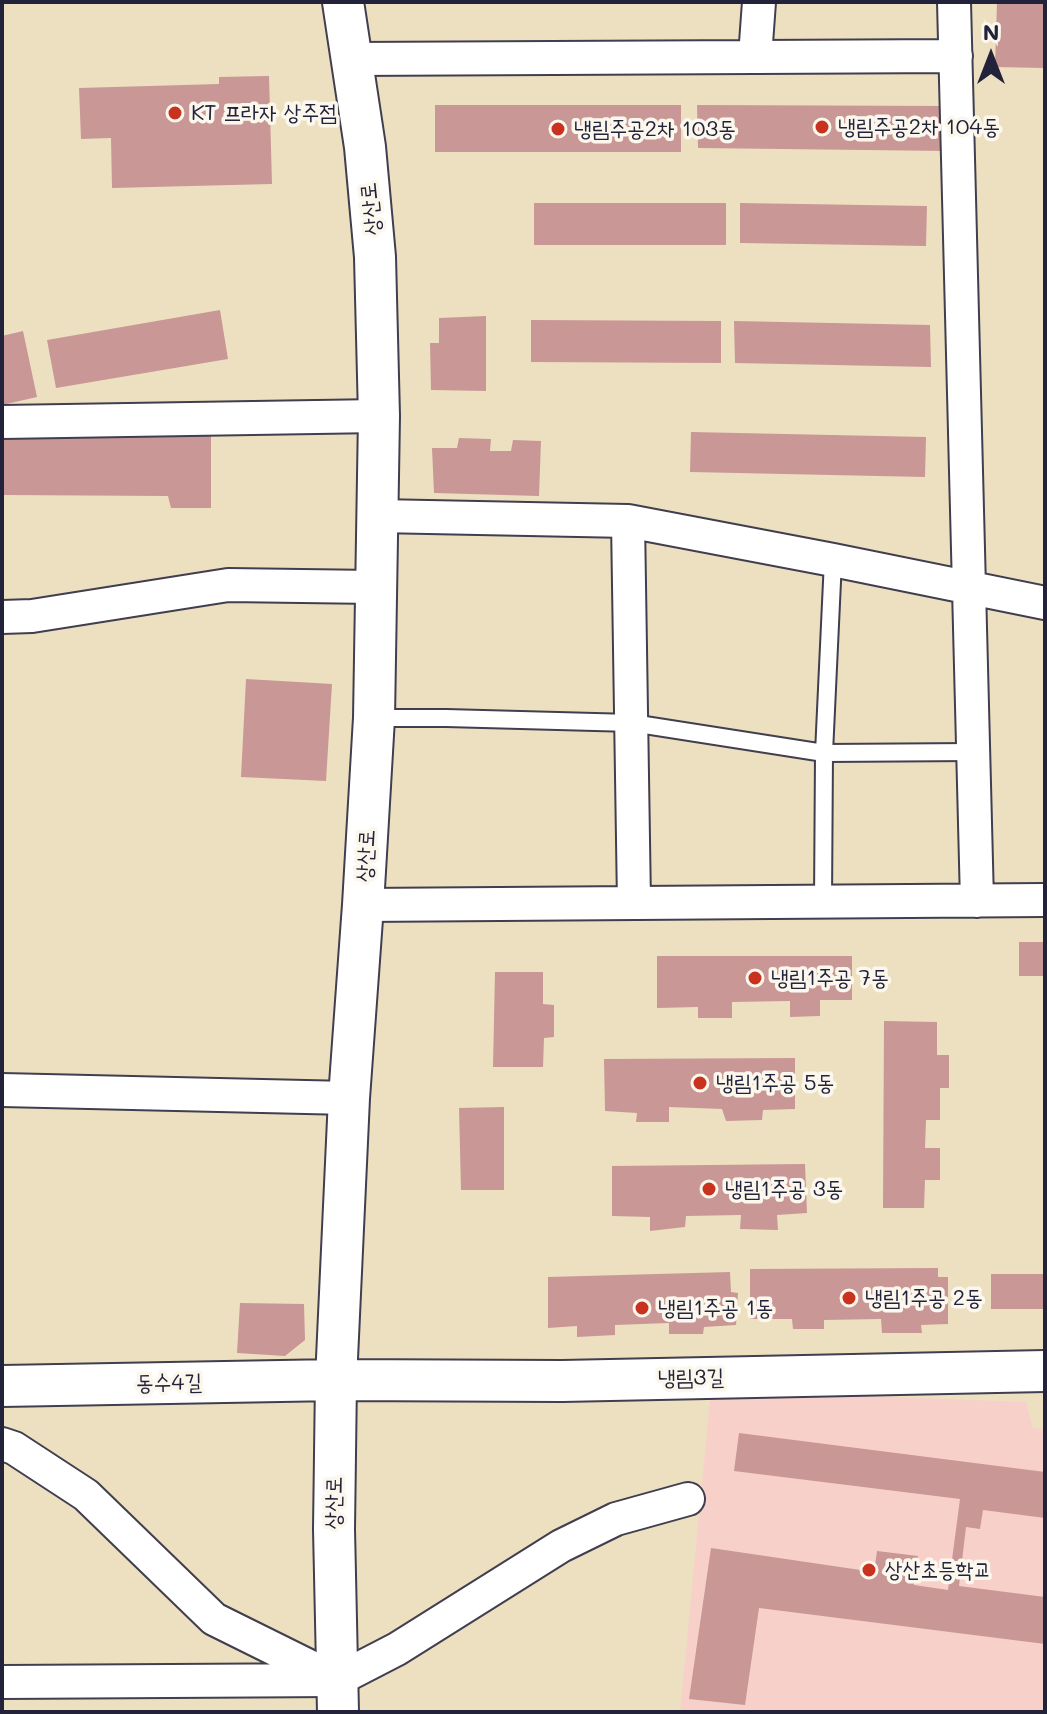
<!DOCTYPE html>
<html>
<head>
<meta charset="utf-8">
<style>
	body { margin:0 }
	#map { position:relative; width:1047px; height:1714px; overflow:hidden; background:#ede0c0; font-family:Mali,sans-serif }
	canvas { display:block }
	.frame { position:absolute; inset:0; border:4px solid #22223b; pointer-events:none }
	.north { position:absolute; left:951px; top:16px; width:80px; height:80px; -webkit-text-stroke:6px #fbf7ec; paint-order:stroke; rotate:0deg; font-size:22px; font-weight:700; line-height:32px; text-align:center; color:#22223b }
	.north::after { content:''; display:block; margin:auto; width:28px; height:36px; background:#22223b; clip-path:polygon(50% 0,100% 100%,50% 72%,0 100%) }
</style>
</head>
<body>
<div id="map">
<canvas width="1047" height="1714"></canvas>
<div class="frame"></div>
<div class="north">N</div>
</div>
<script>
const context = document.querySelector('canvas').getContext('2d');
context.lineJoin = 'round';
function fillPath(path, color) { context.fillStyle = color; context.fill(path, 'evenodd'); }
function trace(path, color, width, dash) { context.strokeStyle = color; context.lineWidth = width; context.lineCap = dash ? 'butt' : 'round'; context.setLineDash(dash || []); context.stroke(path); }
function drawText(font, color, halo, rows, align = 'center') {
  context.font = font + ' Mali,"Poor Story",sans-serif'; context.lineWidth = 7; context.setLineDash([]); context.textBaseline = 'middle'; context.strokeStyle = halo; context.fillStyle = color; for (const [text, x, y, turn = 0] of rows) {
    context.save(); context.translate(x, y); context.rotate((+turn || 0) * Math.PI / 180); context.textAlign = isNaN(turn) ? turn : align; if (halo) context.strokeText(text, 0, 0); context.fillText(text, 0, 0); context.restore();
  }
}
fillPath(new Path2D(`
	M711,1390L1026,1402L1033,1428L1045,1429V1712H680Z`), '#f7d0ca');
fillPath(new Path2D(`
	M997,2H1045V68L995,67Z
	M269,76L272,184L112,188L111,138L81,139L79,88L219,84V77Z
	M435,105H681V152H435Z
	M697,105L947,106V151L698,148Z
	M534,203H726V245H534Z
	M740,203L927,206L926,246L740,243Z
	M220,310L228,359L56,388L47,340Z
	M486,316V391L431,390L430,343H439V318Z
	M531,320L721,321V363L531,362Z
	M734,321L930,325L931,367L735,363Z
	M23,331L37,397L2,405V336Z
	M691,432L926,437L925,477L690,472Z
	M2,435H211V508H171L168,496L2,495Z
	M459,438L491,439L490,451H511L513,440L541,441L539,496L434,493L432,448H457Z
	M246,679L332,684L326,781L241,777Z
	M1019,942H1045V976H1019Z
	M657,956H852V1000H820V1016L790,1017V1001L732,1002V1018H698V1007L657,1008Z
	M495,972H543V1004L554,1005V1037L544,1038L543,1067H493Z
	M884,1021L937,1022V1055H949V1088H940V1120H926L925,1148H940V1180H925L924,1208H883Z
	M795,1058V1109L763,1110L762,1120L726,1121L722,1109L669,1107V1122H636L637,1113L605,1111L604,1059Z
	M504,1107V1190H461L459,1108Z
	M805,1164L807,1213L777,1215L778,1230L740,1229L741,1215L686,1216L685,1227L650,1231V1217L612,1216V1166Z
	M938,1268V1277H948V1324L921,1325L922,1333H882L881,1319L824,1320V1329H793L792,1319H750V1269Z
	M730,1272L731,1292L738,1293L736,1325L704,1327L703,1334H669V1323L615,1325V1335L577,1337V1326L548,1328V1277Z
	M991,1274H1045V1309H991Z
	M240,1303L304,1304L305,1340L285,1356L237,1353Z
	M739,1433L1045,1472V1518L983,1510L980,1529L966,1527L959,1586L1045,1597V1644L759,1608L745,1705L689,1699L711,1548L874,1572L877,1551L918,1556L914,1585L948,1590L960,1499L734,1471Z`), '#c99796');
const service = new Path2D(`
	M375,718H446L632,723L824,753L974,752
	M823,902L824,753L833,560`);
const minor = new Path2D(`
	M954,2L977,901
	M755,57L759,2
	M351,59L956,56
	M2,422L379,416
	M378,516L628,521L833,560L1045,603
	M628,521L634,903
	M2,617L32,616L228,585L375,587
	M363,905L1045,900
	M2,1090L349,1098
	M2,1444L14,1448L86,1495L214,1619L331,1677
	M2,1682L337,1680L397,1649L561,1546L616,1519L688,1499`);
const tertiary = new Path2D(`
	M2,1386L336,1380L562,1381L1045,1371
	M338,1712L334,1529L336,1380L349,1098L363,905L374,718L379,416L375,257L365,147L343,2`);
trace(service, '#403e4f', 20);
trace(minor, '#403e4f', 36);
trace(tertiary, '#403e4f', 44);
trace(service, '#fff', 16);
trace(minor, '#fff', 32);
trace(tertiary, '#fff', 40);
for (const [x, y, r, color] of [
	[175,113,8,"#c8321e"],
	[822,127,8,"#c8321e"],
	[558,129,8,"#c8321e"],
	[755,978,8,"#c8321e"],
	[700,1083,8,"#c8321e"],
	[709,1189,8,"#c8321e"],
	[849,1298,8,"#c8321e"],
	[642,1308,8,"#c8321e"],
	[869,1570,8,"#c8321e"]
]) { const dot = new Path2D(); dot.arc(x, y, r, 0, 2 * Math.PI); context.fillStyle = color; context.fill(dot); trace(dot, '#fbf7ec', 3); }
drawText('22px', '#22223b', '#fbf7ec', [
	["KT 프라자 상주점",191,113],
	["냉림주공2차 104동",838,127],
	["냉림주공2차 103동",574,129],
	["냉림1주공 7동",771,978],
	["냉림1주공 5동",716,1083],
	["냉림1주공 3동",725,1189],
	["냉림1주공 2동",865,1298],
	["냉림1주공 1동",658,1308],
	["상산초등학교",885,1570]
], 'left');
drawText('22px', '#22223b', '#fbf7ec', [
	["상산로",371,209,-96],
	["상산로",366,856,-87],
	["냉림3길",691,1378,-1],
	["동수4길",169,1383,-1],
	["상산로",334,1503,-89]
]);
</script>
</body>
</html>
